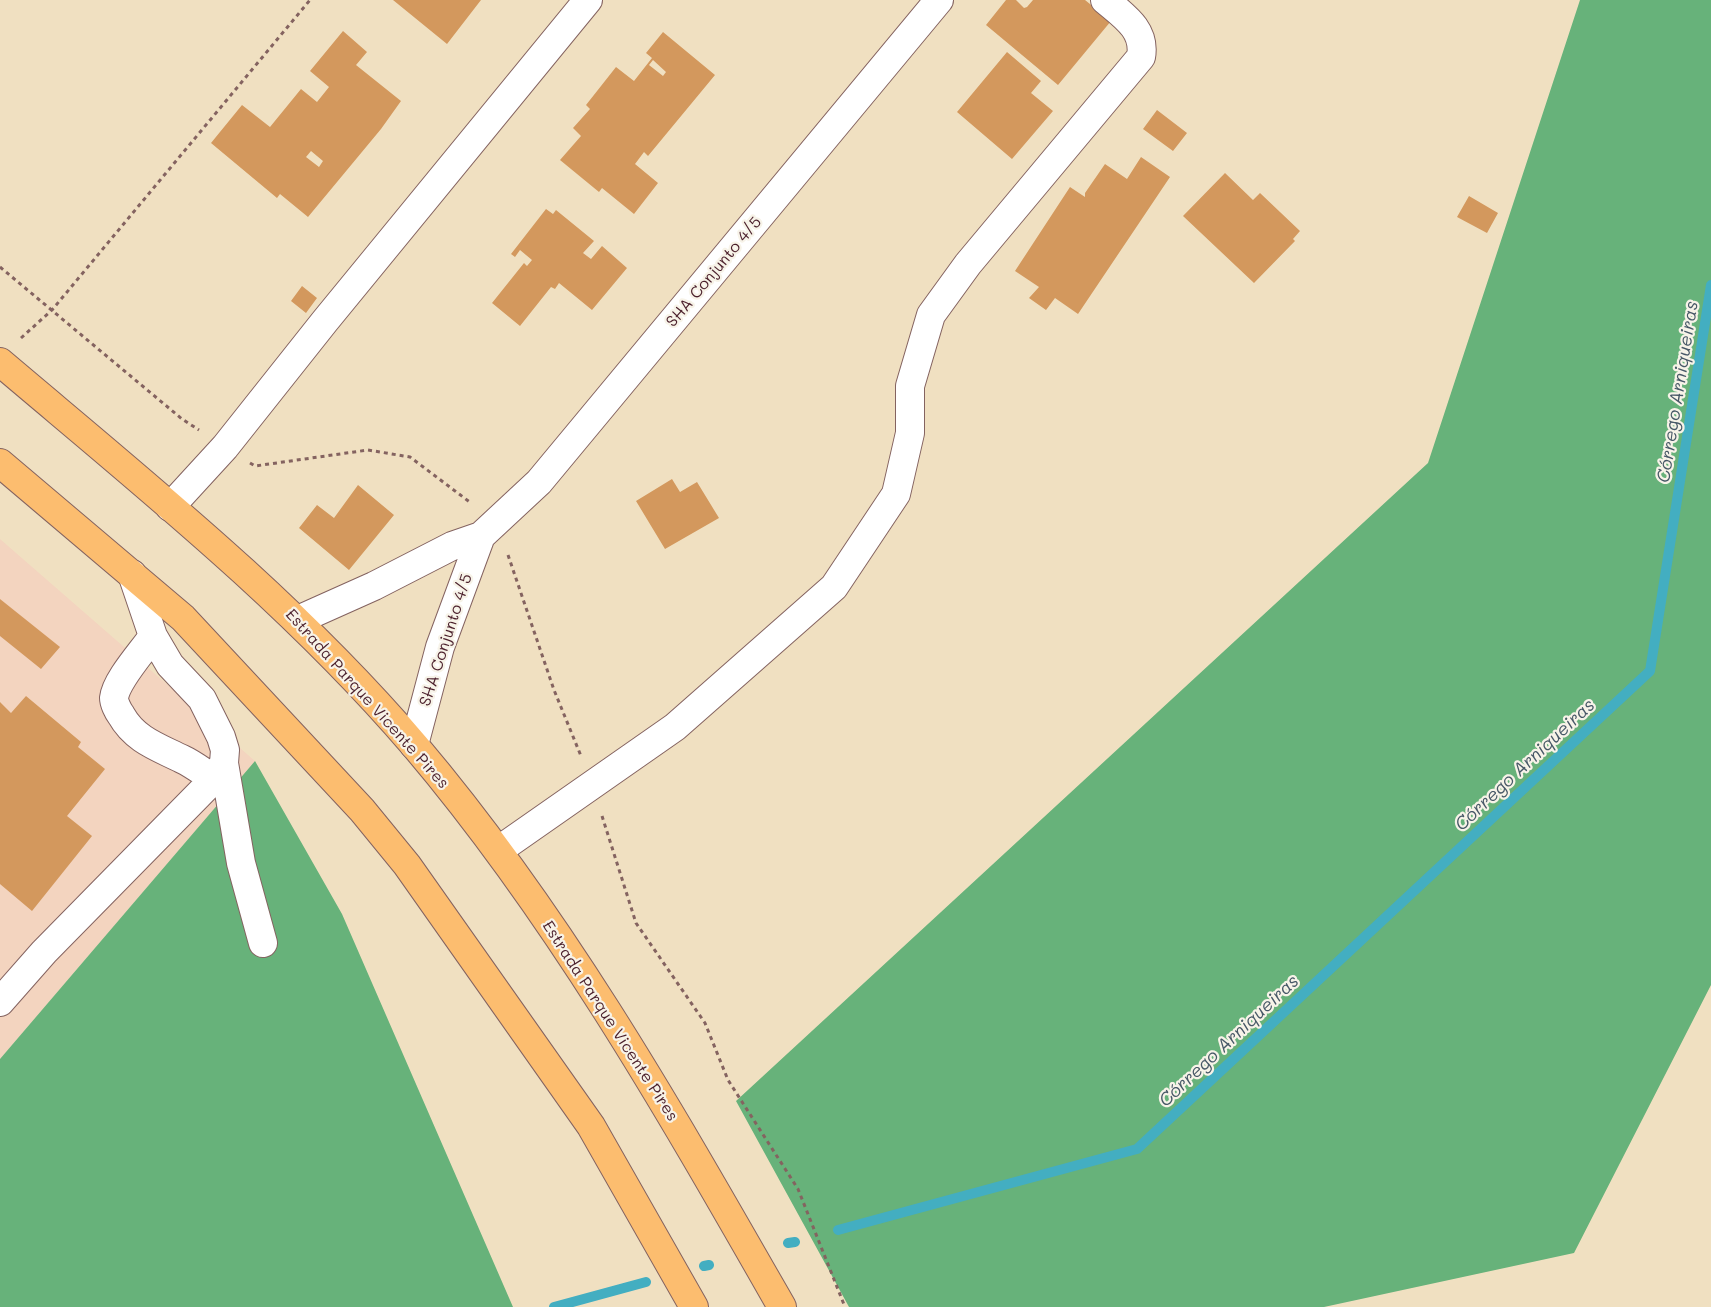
<!DOCTYPE html>
<html>
<head>
<meta charset="utf-8">
<style>
	body { margin:0 }
	canvas { display:block; background:#f0e0c1 }
</style>
</head>
<body>
<canvas width="1711" height="1307"></canvas>
<script>
const context = document.querySelector('canvas').getContext('2d');
context.lineJoin = 'round';
function fillPath(path, color) { context.fillStyle = color; context.fill(path, 'evenodd'); }
function trace(path, color, width, dash) { context.strokeStyle = color; context.lineWidth = width; context.lineCap = dash ? 'butt' : 'round'; context.setLineDash(dash || []); context.stroke(path); }
function drawText(font, color, halo, rows, align = 'center') {
  context.font = font + ' Mali,sans-serif'; context.lineWidth = 4.5; context.setLineDash([]); context.textBaseline = 'middle'; context.strokeStyle = halo; context.fillStyle = color; for (const [text, x, y, turn = 0] of rows) {
    context.save(); context.translate(x, y); context.rotate((+turn || 0) * Math.PI / 180); context.textAlign = isNaN(turn) ? turn : align; if (halo) context.strokeText(text, 0, 0); context.fillText(text, 0, 0); context.restore();
  }
}
fillPath(new Path2D(`
	M0,539L255,761L0,1059Z`), '#f3d4bf');
fillPath(new Path2D(`
	M1580,0H1711V985L1574,1253L1324,1307H849L736,1101L1428,463Z
	M255,761L342,914L513,1307H0V1059Z`), '#67b27a');
trace(new Path2D(`
	M838,1230L1137,1149L1650,671L1711,285
	M788,1243L795,1242
	M704,1266L709,1265
	M554,1307L646,1282`), '#43aec1', 10);
fillPath(new Path2D(`
	M393,0H481L447,44Z
	M1006,0H1016L1024,8L1027,7L1033,0H1085L1111,21L1058,85L986,25Z
	M343,31L367,52L356,65L401,101L381,129L308,217L280,194L277,198L211,143L242,105L270,127L301,89L317,102L329,87L310,71ZM311,151L323,161L319,167L306,157Z
	M663,32L715,75L648,156L644,152L635,164L658,183L634,214L602,188L599,192L560,160L581,136L573,128L590,109L586,105L616,67L634,81L652,58L646,53ZM653,60L666,72L663,76L649,65Z
	M1007,52L1041,81L1031,93L1053,111L1012,159L957,112Z
	M1157,110L1187,133L1173,151L1143,129Z
	M1141,157L1170,177L1078,314L1055,298L1046,310L1029,298L1039,287L1015,271L1070,187L1085,197V193L1105,164L1127,179Z
	M1225,173L1253,200L1260,193L1300,231L1293,239L1295,241L1254,283L1183,216Z
	M1469,196L1498,213L1487,233L1457,217Z
	M546,209L553,214L556,210L594,241L583,253L591,259L602,246L627,268L592,310L559,283L555,289L551,287L520,326L492,303L524,263L527,266L532,260L520,250L515,257L511,254Z
	M302,286L317,298L306,313L291,301Z
	M672,479L680,492L697,482L719,518L665,549L636,501Z
	M358,485L394,515L349,570L299,528L317,505L334,518Z
	M0,599L60,647L41,669L0,636Z
	M26,696L81,742L78,747L105,769L67,816L92,836L32,911L0,884V702L11,713Z`), '#d3985d');
const minor = new Path2D(`
	M170,507L225,447L325,321L588,0
	M298,620L374,586L452,546L481,536L539,482L939,0
	M153,636C143,651 116,680 114,698C114,703 118,711 121,715C135,740 158,747 182,759C193,764 203,772 214,779
	M414,745L440,647L481,536
	M224,763L241,863L263,943
	M499,850L675,727L834,587L896,494L910,433V386L931,315L968,264L1141,57C1146,30 1124,16 1105,0
	M0,1002L44,952L214,779L224,763L225,750L221,737L202,699L170,665L153,636L132,574`);
const major = new Path2D(`
	M0,362C144,484 292,602 415,746C560,917 671,1113 782,1307
	M0,463L183,618L362,810L407,865L591,1126L694,1307`);
trace(minor, '#846360', 30);
trace(major, '#846360', 30);
trace(new Path2D(`
	M0,267L182,419L199,430
	M21,338L52,310L310,0
	M250,463L255,466L368,450L410,457L471,503
	M508,555L554,690L581,756
	M602,816L636,923L705,1023L728,1080L798,1189L845,1307`), '#846360', 3, [4, 4]);
trace(minor, '#fff', 28);
trace(major, '#fcbd6f', 28);
drawText('16px', '#4a1f2b', '#f7f3e8', [
	["SHA Conjunto 4/5",714,272,-50],
	["SHA Conjunto 4/5",446,640,-72],
	["Estrada Parque Vicente Pires",367,699,48],
	["Estrada Parque Vicente Pires",610,1021,57]
]);
drawText('italic 18px', '#475867', '#f7f3e8', [
	["Córrego Arniqueiras",1678,392,-81],
	["Córrego Arniqueiras",1525,765,-43],
	["Córrego Arniqueiras",1229,1041,-43]
]);
</script>
</body>
</html>
